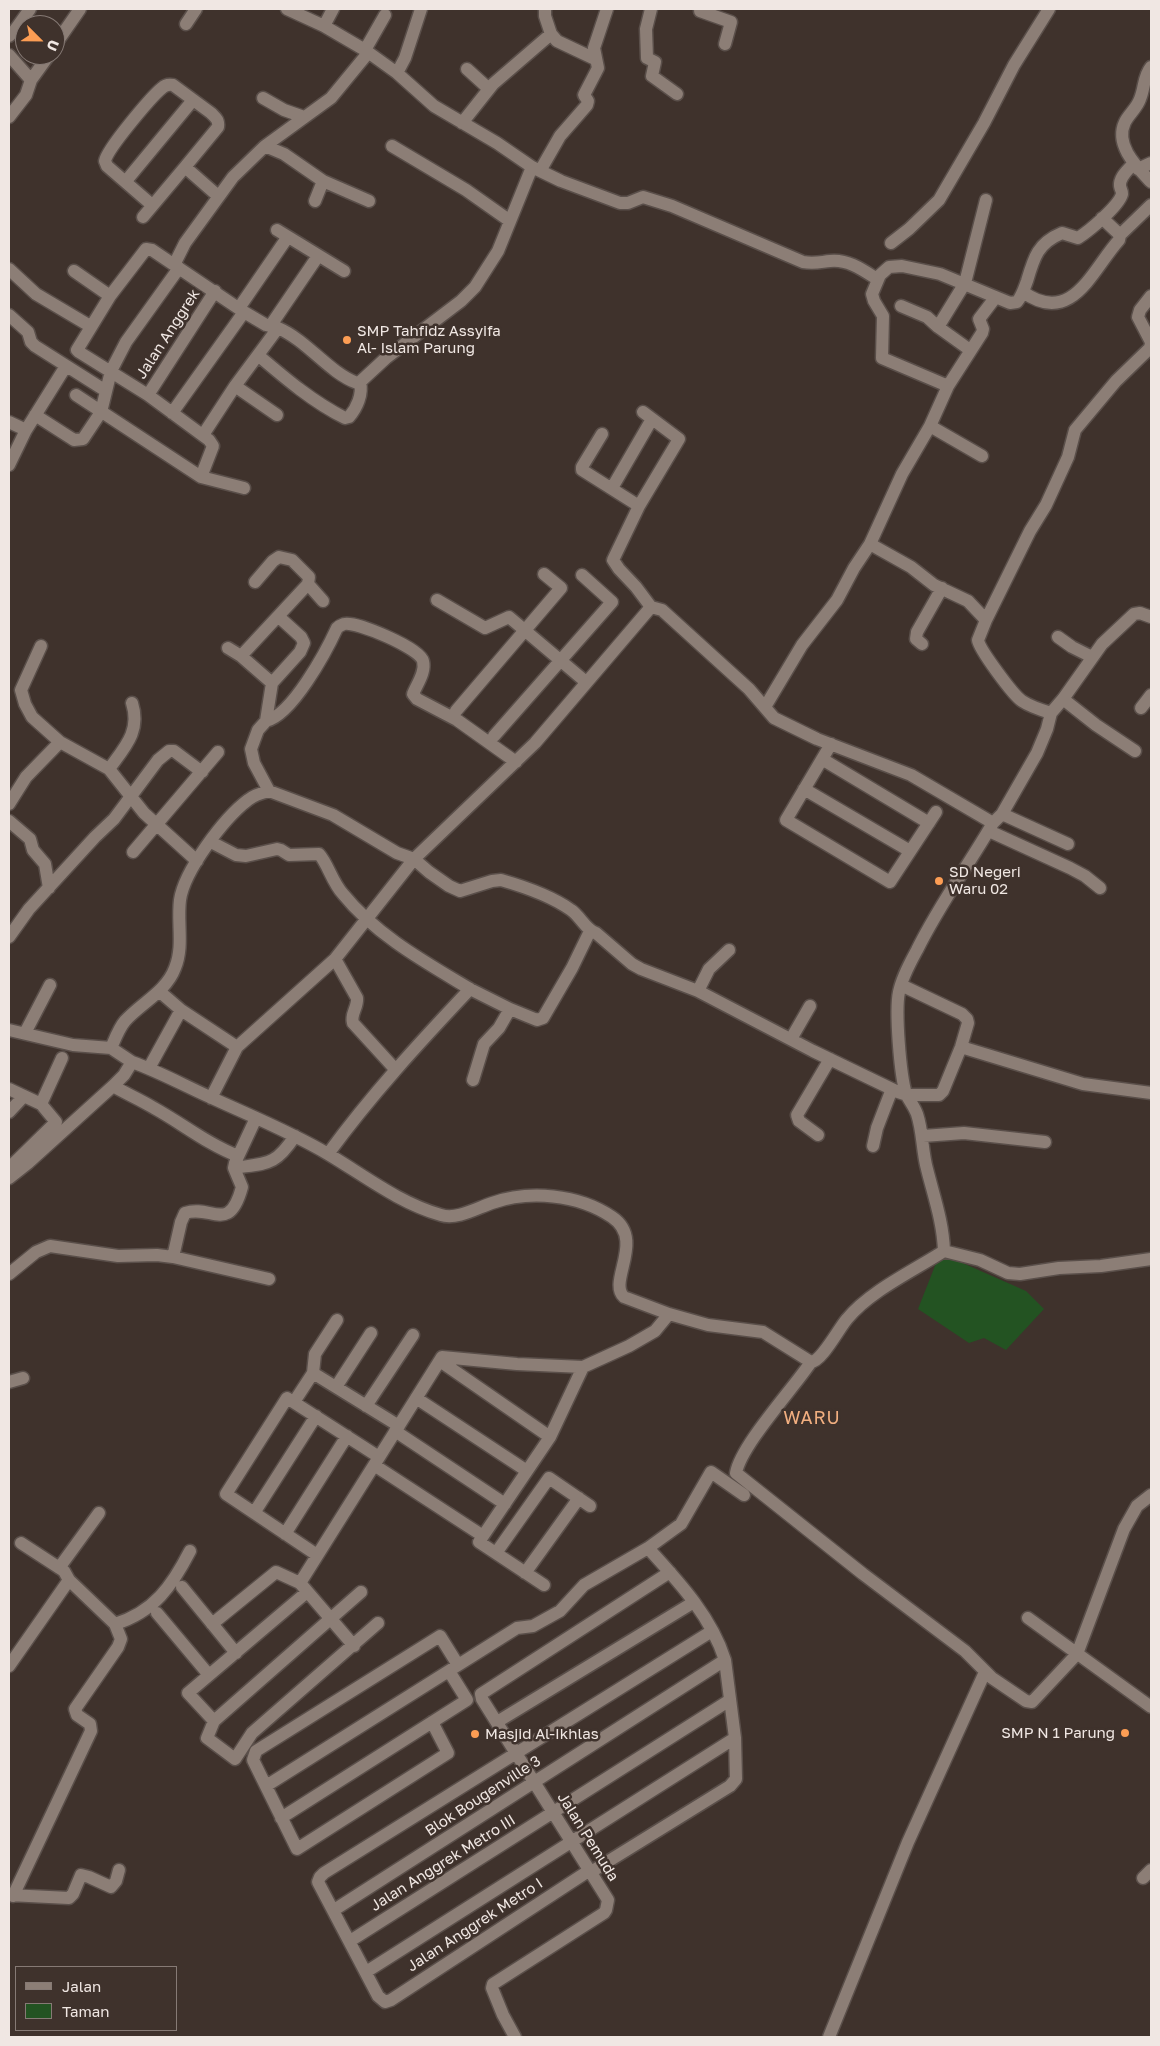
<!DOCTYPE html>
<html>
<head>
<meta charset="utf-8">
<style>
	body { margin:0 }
	#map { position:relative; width:1160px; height:2046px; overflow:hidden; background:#3f322c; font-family:"Golos Text",sans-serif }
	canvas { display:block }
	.frame { position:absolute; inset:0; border:10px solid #f0e7e3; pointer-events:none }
	.legend { position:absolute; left:15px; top:1966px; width:162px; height:65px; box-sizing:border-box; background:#3f322c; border:1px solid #867a75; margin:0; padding:6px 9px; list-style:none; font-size:15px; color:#f0e7e3 }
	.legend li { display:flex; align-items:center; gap:10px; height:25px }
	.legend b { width:25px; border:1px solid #867a75 }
	.north { position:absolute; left:15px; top:15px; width:50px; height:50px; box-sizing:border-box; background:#3f322c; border:1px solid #867a75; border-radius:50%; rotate:113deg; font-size:14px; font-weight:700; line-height:20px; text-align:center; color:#f0e7e3 }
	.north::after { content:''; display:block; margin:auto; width:18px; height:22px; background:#fc9d54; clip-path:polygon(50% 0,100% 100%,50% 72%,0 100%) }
</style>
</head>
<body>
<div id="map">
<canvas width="1160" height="2046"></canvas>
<div class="frame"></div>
<ul class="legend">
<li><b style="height:6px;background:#8c7e76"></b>Jalan</li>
<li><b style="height:14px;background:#235322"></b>Taman</li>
</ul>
<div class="north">U</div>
</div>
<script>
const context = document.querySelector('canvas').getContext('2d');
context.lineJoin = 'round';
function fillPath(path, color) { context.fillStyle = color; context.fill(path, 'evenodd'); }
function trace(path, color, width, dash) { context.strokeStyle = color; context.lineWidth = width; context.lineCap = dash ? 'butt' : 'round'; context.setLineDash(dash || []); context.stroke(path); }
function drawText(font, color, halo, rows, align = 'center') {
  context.font = font + ' "Golos Text",sans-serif'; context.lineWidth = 5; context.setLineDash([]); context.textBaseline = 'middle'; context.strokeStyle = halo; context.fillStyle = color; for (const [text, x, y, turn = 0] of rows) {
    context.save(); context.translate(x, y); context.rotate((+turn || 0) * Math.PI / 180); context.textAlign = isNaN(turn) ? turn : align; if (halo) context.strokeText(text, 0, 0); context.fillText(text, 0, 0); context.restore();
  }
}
fillPath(new Path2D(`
	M940,1253L1026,1291L1044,1309L1006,1350L984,1338L969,1343L918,1309Z`), '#235322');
const minor = new Path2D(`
	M287,9L324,26L365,50L397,73L434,106L497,143L532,167L561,181L620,203H628L643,197L672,206L803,262C814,264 820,262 830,261C848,259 863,270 877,279
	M545,9V16L551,34
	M651,9L646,29L647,58L655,62L652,76L677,94
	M700,11L731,22L725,44
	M186,24L196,9
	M324,26L333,9
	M9,36L15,30L30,9
	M55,45L80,9
	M365,50L385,15
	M9,55L31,80
	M1151,67C1143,77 1145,87 1140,99C1137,108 1129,114 1125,122C1114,145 1137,167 1151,182
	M467,69L489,89
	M397,73L405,58L421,9
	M263,98L284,110L304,117
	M9,117L26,95L31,80L49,55
	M462,123L493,84L551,34L557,41L595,59
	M265,146L284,154L323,181L369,201
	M392,146L466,190L510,221
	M1138,169L1151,163
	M540,171L560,136L587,105L588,101L584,95L598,68L594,48L607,9
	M126,181L193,100
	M315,201L323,181
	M152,205L107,166L105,161C107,149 151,97 162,88C165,85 168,84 173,85L211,113C216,118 219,120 218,127L185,167
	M143,217L185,167L218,196
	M277,230L344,271
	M1120,235L1151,205
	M891,243L909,229L939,200L984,123L1014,65L1049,9
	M174,265L185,243L233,177L265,146L331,98L368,53
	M9,269L36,294L90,326
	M74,271L110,296
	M1023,292C1072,327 1092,270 1119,240L1120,235L1118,233L1102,218
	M1151,296L1140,310L1138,317L1151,342
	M901,306L927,317L938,327L970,350
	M239,308L287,238
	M9,315L28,332L31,342L35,346L106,391
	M271,325L318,256
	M938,327L965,283L986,200
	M278,328C308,341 328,372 357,383L360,382
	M259,356C286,379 313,402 345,418L349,417C357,408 363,394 360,382
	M360,382L386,358L461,301L475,287L498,251L532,167
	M235,386L277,415
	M948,386L882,358L883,316L874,301L872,294L880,275L889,267L902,266L940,274L1010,303L1017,302C1022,296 1024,289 1027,281C1034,257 1038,243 1062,233L1078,238C1089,231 1119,206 1122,194C1122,190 1121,191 1120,186C1119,177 1128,170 1133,164
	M76,395L201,477L244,488
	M148,395L215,291
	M643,412L679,439L639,506L613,560L619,569L636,587L651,607L662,610L749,689L774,718L817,739L911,775L993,823
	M172,413L244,312
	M35,415L74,440L83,439L101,412L111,371L126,342L179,268
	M9,422L26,430
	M930,426L982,456
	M602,434L582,467V470L639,506
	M9,465L26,430L66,366
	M201,477L213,446L209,440L148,395L79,352L77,350L110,296L146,249L152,250L244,312L266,325L278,328L235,386L203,435
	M612,488L652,419
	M870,544L911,567L934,585L968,601L986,620L978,640C979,649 1013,695 1022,701C1031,707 1041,710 1051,713
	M308,584L323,601
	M437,600L485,628L509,617L586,682
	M986,620L1030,531L1046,505L1068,457L1075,430L1116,381L1150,348L1151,343
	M1058,637L1072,647L1092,657
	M922,644L916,639L917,632L942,588
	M41,646L21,690L25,704L32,717L60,742L109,769L144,813L197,861
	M228,648L241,656L308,584L309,577L292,560L279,557L273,561L255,582
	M241,656L272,683L300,652L304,643L301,637L279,617
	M1063,699L1096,725L1135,751
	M765,707L802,645L837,600L854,568L870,544L902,474L930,426L948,386L982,333L983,329L979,319L995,298
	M1141,708L1151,695
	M456,711L561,588L544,574
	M266,721C292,715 326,652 337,628C339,626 341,625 344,624C356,621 420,648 423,661C426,672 417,684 413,694L417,699L457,720L516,762
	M494,736L612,602L582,575
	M831,744L786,820L890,882L936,812
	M822,759L929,823
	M109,769C125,747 141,731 132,703
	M804,789L910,851
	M269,791L254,763L251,749L258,730L266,721L272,683
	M9,804L26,777L60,742
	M1002,814L1068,844
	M9,821L30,839L33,850L45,864L49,888
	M989,831L1070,868L1085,876L1100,888
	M211,842L236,855L246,856L277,849L281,850L289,855L319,854C328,864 332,882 343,894C376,935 425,962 470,989
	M133,852L218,752
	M9,937L29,909L95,837L114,819L158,760L169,751H174L202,772
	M335,959L357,998C358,1008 350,1014 353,1023L395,1069
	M159,991L181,1010L237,1047
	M698,991L709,969L729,950
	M9,1030L73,1045L111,1048L132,1062C160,1072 185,1086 212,1098C251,1116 291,1132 328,1154C365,1176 399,1203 441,1215C457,1220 477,1208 492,1203C529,1190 578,1194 612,1217C646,1240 607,1282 624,1297L669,1314L708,1325L763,1332L811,1362
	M25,1033L50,985
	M791,1039L810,1006
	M961,1047L1083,1084L1151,1093
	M111,1048C115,1039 119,1028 125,1021C141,1003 166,992 175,968C184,946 177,923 180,900C184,871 224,818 248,800C254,795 261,793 269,791L333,815L397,853L414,859L429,872L449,886L460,891L492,881L501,880C522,886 553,897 571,910C580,916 586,930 596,933L632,964L641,969L698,991L813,1051L898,1092L907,1095H939L943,1091L961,1047L968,1023L967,1019L962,1014L901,985
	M149,1068L181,1010
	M473,1080L484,1044L499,1028L510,1009
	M113,1086C127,1094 141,1100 154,1108C183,1124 207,1144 238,1156
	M9,1089L41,1104L56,1122L9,1168
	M211,1098L237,1047L335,959L414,859L535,743L651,607
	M41,1104L62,1058
	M9,1112L24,1096
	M256,1118L235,1163L234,1168L242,1187C229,1235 212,1204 185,1213L181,1222L173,1257L269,1279
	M818,1135L799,1121L797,1115L830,1059
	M923,1136L964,1133L1045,1142
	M873,1146L877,1128L892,1089
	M328,1154C371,1095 420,1042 470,989L510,1009L537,1020L543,1018L572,968L590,931
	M234,1168C268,1163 275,1166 295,1136
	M9,1178L28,1163L113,1086L124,1075L132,1062
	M944,1251C943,1222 934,1197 927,1169C922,1151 923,1132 917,1114C914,1106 909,1100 906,1094C900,1074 895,1011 899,992C902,977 910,963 917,950C939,905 968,866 993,823L1002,814L1037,753L1047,729L1051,713L1063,699L1102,644L1134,614L1140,613L1151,617
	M1151,1259L1101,1266L1059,1268L1020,1274L1008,1273L980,1260L944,1251C913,1271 870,1291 847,1319C839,1328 822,1361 811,1362C793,1389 741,1445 736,1473L863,1574L965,1651L992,1678L1026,1701L1032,1702L1077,1654L1124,1529L1137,1506L1151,1495
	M9,1274L36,1252L50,1246L118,1256L157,1255L173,1257
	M440,1361L550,1437
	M313,1373L399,1426
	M9,1382L23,1378
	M336,1387L371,1333
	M416,1398L527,1471
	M294,1402L313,1373L315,1354L337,1320
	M366,1406L413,1335
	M395,1431L505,1504
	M374,1465L483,1536L550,1437L583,1367
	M254,1513L316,1416
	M285,1534L347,1436
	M483,1536L479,1542L544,1585
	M496,1553L549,1478L590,1506
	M317,1555L226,1494L287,1398L379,1457
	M59,1568L99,1513
	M525,1573L579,1498
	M182,1587L236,1653
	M361,1592L214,1721L207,1738L235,1759L252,1733L378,1623
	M157,1613L209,1675
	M1028,1618L1151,1707
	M115,1624C154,1612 172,1586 190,1551
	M212,1624L276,1572L300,1583
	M354,1646L300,1583L442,1357L517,1364L583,1367L629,1346L655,1331L669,1314
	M9,1666L69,1580
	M214,1721L188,1693L307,1592
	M432,1722L448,1753L297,1849L253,1760L256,1751L440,1636L458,1665
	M497,1722L694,1602
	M266,1786L517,1628L533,1626L560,1611L584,1585L648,1548L681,1524L711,1472L744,1495
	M281,1818L467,1700L449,1671
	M590,1870L391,2000L385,2002L378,1996L318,1882L320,1877L324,1873L712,1631
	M591,1872L730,1786L736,1779L735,1738L725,1660C711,1616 678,1581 648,1548
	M1143,1878L1151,1870
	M9,1895L69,1898L73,1894L81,1875L89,1877L111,1887L116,1881L119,1870
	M13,1896L91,1731L90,1724L77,1715L75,1709L118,1647L121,1639L115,1624L69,1580L64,1571L21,1543
	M334,1910L725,1660
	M350,1941L730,1700
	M366,1972L735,1738
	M515,2037L503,2015L492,1988L493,1984L604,1913L606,1910L608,1900L482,1699L481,1694L670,1572
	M829,2037L908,1842L985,1672`);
trace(minor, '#5a4f4a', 15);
trace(minor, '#8c7e76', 12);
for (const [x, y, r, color] of [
	[347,340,5,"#fc9d54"],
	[939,881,5,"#fc9d54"],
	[1125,1733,5,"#fc9d54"],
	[475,1734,5,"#fc9d54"]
]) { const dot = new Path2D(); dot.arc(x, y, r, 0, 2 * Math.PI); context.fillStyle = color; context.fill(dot); trace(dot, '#3f322c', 2); }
drawText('15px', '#f0e7e3', '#3f322c', [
	["SMP Tahfidz Assyifa",357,331],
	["Al- Islam Parung",357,348],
	["SD Negeri",949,872],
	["Waru 02",949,889],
	["SMP N 1 Parung",1115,1733,"right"],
	["Masjid Al-Ikhlas",485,1734]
], 'left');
drawText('15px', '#f0e7e3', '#3f322c', [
	["Jalan Anggrek",168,334,-57],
	["Blok Bougenville 3",483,1796,-33],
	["Jalan Pemuda",588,1837,58],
	["Jalan Anggrek Metro III",443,1863,-32],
	["Jalan Anggrek Metro I",475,1925,-33]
]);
context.letterSpacing = '1px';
drawText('18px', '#f2af80', '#3f322c', [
	["WARU",812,1418]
]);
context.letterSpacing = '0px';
</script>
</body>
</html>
